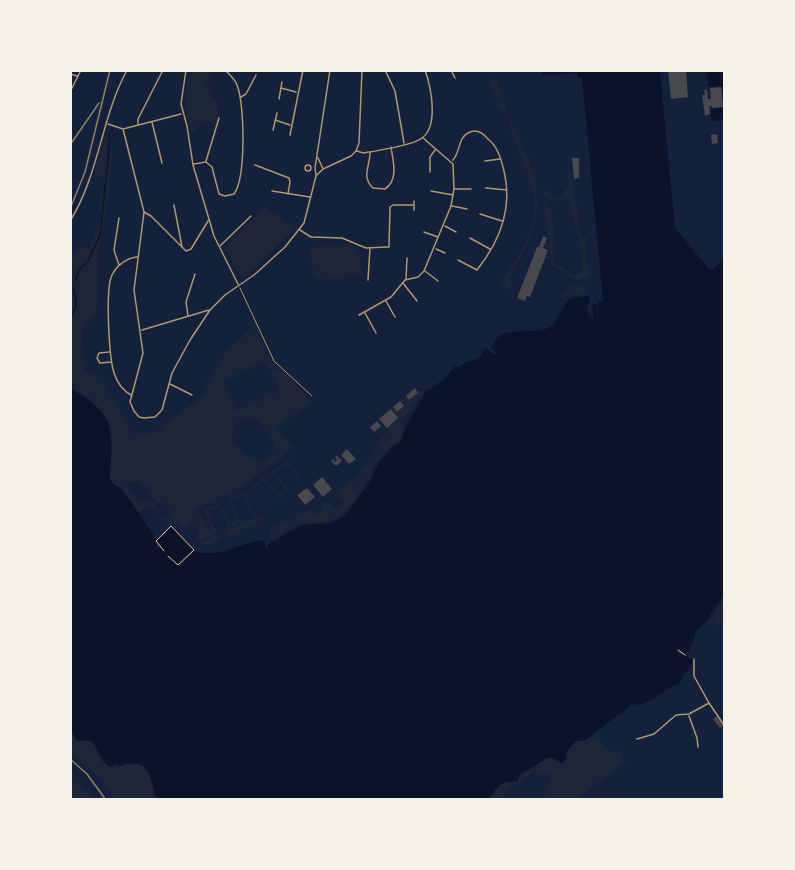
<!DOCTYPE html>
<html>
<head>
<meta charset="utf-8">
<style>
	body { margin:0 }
	#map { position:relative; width:795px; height:870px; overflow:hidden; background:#14213d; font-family:Inter,sans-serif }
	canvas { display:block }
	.frame { position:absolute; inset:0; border:72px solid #f6f1e7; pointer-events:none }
</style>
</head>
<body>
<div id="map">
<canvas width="795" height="870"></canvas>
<div class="frame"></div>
</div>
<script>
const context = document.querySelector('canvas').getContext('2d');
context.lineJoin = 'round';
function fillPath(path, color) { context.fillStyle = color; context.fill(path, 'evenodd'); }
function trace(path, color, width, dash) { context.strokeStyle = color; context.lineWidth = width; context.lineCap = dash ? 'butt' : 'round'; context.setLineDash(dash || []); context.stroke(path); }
fillPath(new Path2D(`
	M192,71H212V77L204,82L206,85L210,84L209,89L213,92L212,100L220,102L217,120L200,123L196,131L191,132L185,109L186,82H189Z
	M496,79L505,102V118L504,111H500L488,80Z
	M509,115L534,172L532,173C542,202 537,227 523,255C518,263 512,271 508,280L512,282L510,287L512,290L501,284C530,235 546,221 524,164C517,146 511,134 509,115Z
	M109,133L112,152L109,195L99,250L97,309L82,331L85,371L102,377L131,432L142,435L152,432L156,433L164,424L203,396L205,393L203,391L222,359H224L222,354L254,326L250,321L253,320L271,361L276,366L274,369L269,368L264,361L223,382L237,411L280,390L271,373L280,368L294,381L311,403L277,427L293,448L242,486L193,511L196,514L200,512L209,533L212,531L203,510L221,503L230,523L237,520L228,500L245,493L254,513L264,506L251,488L265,477L278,494L285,490L272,471L287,461L302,480L300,482L286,464L276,473L289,490L279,498L264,480L254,489L267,507L253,516L244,496L232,501L240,522L229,528L220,507L207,511L216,533L196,542L198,531L190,523L184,529L170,515L172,512L161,502L158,504L150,495L153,493L149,489L151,485L150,483L145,488L138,482H130L126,486L140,502H143L141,501L143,499L146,502L148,500L156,504L155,508L164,518L167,517L169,519L166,522L148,504L139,513L121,491L111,481L109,475L112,446L110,425L90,399L75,390L71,380V259L79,247L88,249L101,219L100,200L104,185L103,178L94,175L104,135ZM245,418C255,417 259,422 265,429C291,458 252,480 232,437L235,425Z
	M571,169L581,237H587V246L585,247L590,278L574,279L552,266L544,199L548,204L556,240L555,265L562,266L573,275H580L583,271L577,228H575L568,199L551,201L544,196V192L551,191L552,197L565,196V189L569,188L568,178L566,176Z
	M265,207L295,228L243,280L224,247Z
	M350,243L359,249L361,273L319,280L314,277L310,248Z
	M583,286L589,290L588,294L564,296L561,294L569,287Z
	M419,390L424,392L421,397L419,396L402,422L401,441C378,444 361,498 344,513C334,523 313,522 299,525C289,528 280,535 270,539L269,532L271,529L311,510L315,514H320L323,503H331L337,510L344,505L338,498L340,489L350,481L355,483L353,479C371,468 370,444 389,431L387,428L398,418L391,409L393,407L397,412L404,406L400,401L406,396L409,400Z
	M257,517H262L263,519L212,544L202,545L203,542L218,534L220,538L227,534L225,531Z
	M724,599V616L719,628L713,616Z
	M70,731C75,740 84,740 92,741L102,760L111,767C116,763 118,765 124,764C151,760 151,778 156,799H114C103,780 88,766 71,753Z
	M589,736L599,741L611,752L620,751L625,763L577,799H543L552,776L536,771L506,790L501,799L489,800C499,786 499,781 517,782L520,775L547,758H552L561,763C566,756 568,746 576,742C582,739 585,741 589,736Z
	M71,770L80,780L83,788L94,799H71Z`), '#1d2539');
fillPath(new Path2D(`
	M542,71H660L675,228L709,269H713L724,259V595L710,615L709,620L697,629L690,651L685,653L679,649L677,652L693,660L689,670L684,673L680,683C665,688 646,709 632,704L586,740L575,742L566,753L567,759L562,763L552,758H547L520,775L517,782C499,781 499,785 489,799H156C151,778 149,756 120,766L116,764L109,767L102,760L92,741H77L71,731L70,388C108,411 113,419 111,464C111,470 108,476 111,481C113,485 119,486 122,489C133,504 145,522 156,539L155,543L164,551L157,541L172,527L193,549L178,564L168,556L176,565L179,566L195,551C218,559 239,543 263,540L265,541V547H268V544L302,525L331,523L345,516L368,484L380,461L391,448L401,441L406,426L425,393L447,377L455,366L459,367L466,362L478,359L486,348L495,355L496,352L492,349C496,321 534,338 552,326C556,323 557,318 559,314C562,309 565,309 565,303L571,298L589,296V292H597L598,302L603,301L582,78H578L577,73L543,75Z
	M707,71H724V120L711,121V109L724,107L722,86L708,87Z`), '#0b132b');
fillPath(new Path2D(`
	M589,292H597L599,319L597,304H592L593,317L592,319L591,318L590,312L589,320L587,304H590Z`), '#14213d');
trace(new Path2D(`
	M76,280L78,271L88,261L100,236L109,150V135
	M70,320C78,304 76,305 74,289`), '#0b132b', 1.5);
fillPath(new Path2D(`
	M668,70H686L688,97L671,99Z
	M721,87L723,107L712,108V106H709L710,114L705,116L702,95H705L704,90H707L708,99H711L710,88Z
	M717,134L718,143L712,144L711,135Z
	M572,158H579V178L574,179Z
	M543,236L547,238L543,248L548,250L530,297L527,296L525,301L517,298L537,247H539Z
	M415,388L418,393L409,400L406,396Z
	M400,401L404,406L397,412L393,407Z
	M391,409L398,418L387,428L379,419Z
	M377,421L381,426L374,432L370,427Z
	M347,449L356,459L349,464L341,455Z
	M337,456L342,461L336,466L331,461L333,459L335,462L337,460L335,457Z
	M322,477L332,489L323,497L313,485Z
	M307,488L315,497L305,505L297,495Z
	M717,716L723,726L720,728L713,719Z`), '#48494c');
trace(new Path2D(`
	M164,551L156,541L171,526L194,550L178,565L168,556
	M678,650L685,655`), '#e5c07b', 1);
trace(new Path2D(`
	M240,288L274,361L312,396`), '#b1986c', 1);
trace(new Path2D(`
	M186,70L181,104L187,126L193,165L214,236L238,284
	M385,70L395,91L404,143
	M451,70L455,78
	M70,74L77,76
	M281,88L296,92
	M70,92L81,70
	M241,97L246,94L256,75
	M279,99L282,82
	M275,120L290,125
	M152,122L162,163
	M108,124L123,129L181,114
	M138,124V119L163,70
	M123,129L144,212L134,290L143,353L130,402L134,411L139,417L144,418L155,417L162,410L172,373L190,340L210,310L225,295L254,275L285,247L304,223L316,176L323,169L351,156L356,151L359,143L362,70
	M273,130L277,113
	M290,135L303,70
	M357,151L363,153C376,151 413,145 422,138C439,126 431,87 425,70
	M370,153C370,166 361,177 373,188L385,189C399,180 393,161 391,147
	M318,158L323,169
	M453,160C460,153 458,138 468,133C476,128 483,133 488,139C498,147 501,159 504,171C513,208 500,241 477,270L458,260
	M206,161L219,118
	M485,161L500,159
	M206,162L212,167L219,194L225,196L234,194C246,178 245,105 237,85C235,79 230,75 225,70
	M194,164L206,162
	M305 168a3 3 0 1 1 6 0a3 3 0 1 1-6 0Z
	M255,165L289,178L290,182L288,194
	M430,172V157L435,150
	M316,175L315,168L330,70
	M486,188L507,190
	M455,189H471
	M272,191L310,197
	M431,191L453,195
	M174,205L182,247
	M452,206L467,209
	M414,210V201
	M144,212L151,216L186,251L191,249L208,221
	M480,214L502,221
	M70,221C99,175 101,118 127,70
	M445,226L456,232
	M300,230L311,237L342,238L366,248L386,247H389L390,207L393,205H414
	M424,232L438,237
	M470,238L490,249
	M220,246L251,216
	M436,249L445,253
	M119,265L114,250L119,218
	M425,271L438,281
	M406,279L407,258
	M368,280L370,248
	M403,283L417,301
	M386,301L395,317
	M365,313L376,333
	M359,315L391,297L405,280L418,277L424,271L451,206L454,189L453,164L423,138
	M188,316L186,302L195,274
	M142,330L209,310
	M109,352L99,353L97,358L100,363L111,362
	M170,384L192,395
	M131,395C122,390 117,382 114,373C109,357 105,289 112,275C117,265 127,258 137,257
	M694,659V676L709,703L724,725
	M689,716L697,738L698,747
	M637,739L654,734L676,715L689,714L709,703`), '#b1986c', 1.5);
trace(new Path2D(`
	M70,145L99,103
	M70,209L85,172L110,70
	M70,759L87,774L106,800`), '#918062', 1.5);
</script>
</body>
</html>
